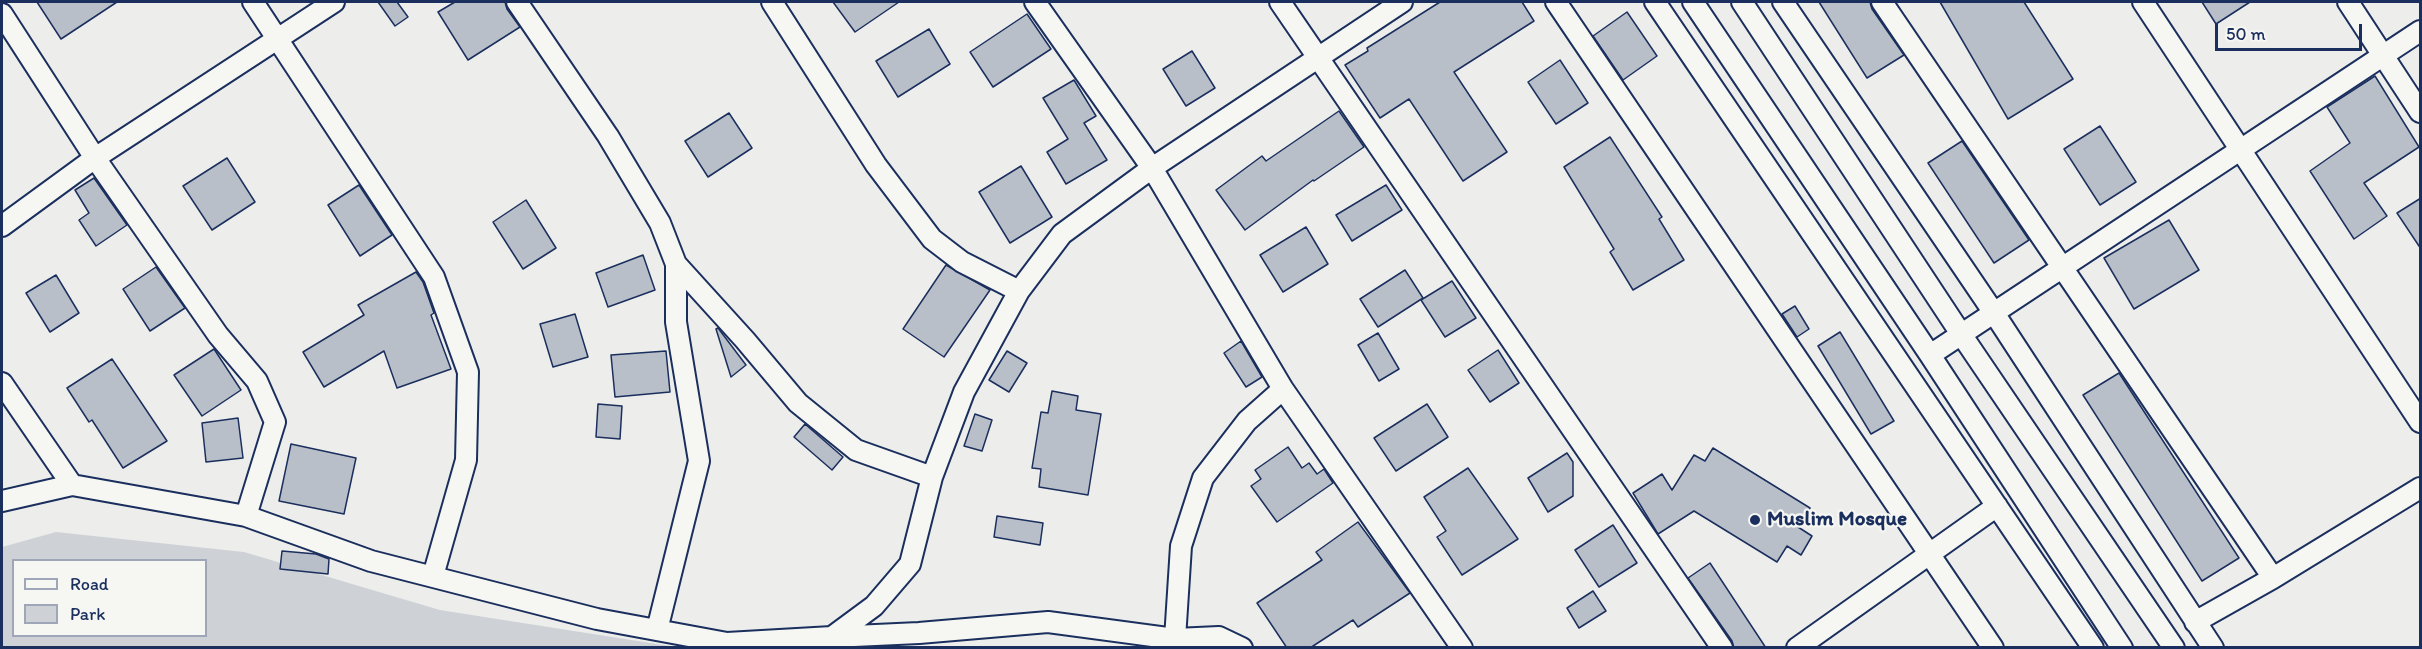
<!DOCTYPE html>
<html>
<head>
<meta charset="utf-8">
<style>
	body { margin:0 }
	#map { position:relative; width:2422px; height:649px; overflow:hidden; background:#edeeec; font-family:Itim,sans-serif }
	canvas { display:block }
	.frame { position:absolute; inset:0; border:3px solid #1b2f5e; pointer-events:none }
	.legend { position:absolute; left:12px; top:559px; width:195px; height:78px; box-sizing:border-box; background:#f6f6f2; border:2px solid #9ea6b7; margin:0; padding:8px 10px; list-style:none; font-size:18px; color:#1b2f5e }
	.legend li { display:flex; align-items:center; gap:12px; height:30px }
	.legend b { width:30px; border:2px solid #9ea6b7 }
	.scale { position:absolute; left:2215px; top:24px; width:147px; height:27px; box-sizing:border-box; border:3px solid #1b2f5e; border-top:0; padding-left:8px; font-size:18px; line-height:21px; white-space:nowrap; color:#1b2f5e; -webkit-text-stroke:4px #f6f6f2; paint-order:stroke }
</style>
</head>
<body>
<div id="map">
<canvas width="2422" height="649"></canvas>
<div class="frame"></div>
<ul class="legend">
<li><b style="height:8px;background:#f6f6f2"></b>Road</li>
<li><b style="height:16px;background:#ced2d7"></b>Park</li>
</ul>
<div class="scale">50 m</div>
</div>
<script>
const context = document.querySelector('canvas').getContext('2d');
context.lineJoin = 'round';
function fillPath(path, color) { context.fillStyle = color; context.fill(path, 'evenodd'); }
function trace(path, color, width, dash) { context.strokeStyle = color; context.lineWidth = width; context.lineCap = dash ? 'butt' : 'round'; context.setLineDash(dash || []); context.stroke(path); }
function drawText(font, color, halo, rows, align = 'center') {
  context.font = font + ' Itim,sans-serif'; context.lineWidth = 4.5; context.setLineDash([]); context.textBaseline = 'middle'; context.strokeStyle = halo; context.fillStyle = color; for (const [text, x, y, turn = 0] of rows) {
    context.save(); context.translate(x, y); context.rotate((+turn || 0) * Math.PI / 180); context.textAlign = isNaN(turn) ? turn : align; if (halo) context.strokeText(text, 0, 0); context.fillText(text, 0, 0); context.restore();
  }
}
fillPath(new Path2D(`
	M56,532L244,552L440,610L676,647L2,648V547ZM14,560H206V636H14Z`), '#ced2d7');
const building = new Path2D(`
	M37,2H117L61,39Z
	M378,2H397L408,17L395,26Z
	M455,2H505L507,9L520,27L468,60L438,12Z
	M833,2H899L855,32Z
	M1440,2H1522L1534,21L1454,72L1507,152L1463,181L1409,99L1380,118L1345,65L1368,51L1367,48Z
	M1819,2H1870L1872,9L1904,55L1867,78Z
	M1940,2H2024L2073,79L2008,119Z
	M2202,2H2250L2216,24Z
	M1627,12L1657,56L1623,80L1593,36Z
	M1027,14L1051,49L993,87L970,52Z
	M929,29L950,64L898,97L876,61Z
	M1192,51L1215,88L1186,106L1163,69Z
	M1560,60L1588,103L1556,124L1528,82Z
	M2375,76L2419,147L2364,183L2387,216L2354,239L2310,171L2350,143L2327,107Z
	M1074,80L1096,116L1084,123L1107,160L1066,184L1047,152L1068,139L1043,98Z
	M1339,111L1364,147L1314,181L1313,180L1245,230L1216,190L1262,156L1266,161Z
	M729,113L752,148L708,177L685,141Z
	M2100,126L2136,182L2100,205L2064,149Z
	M1610,137L1662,217L1659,219L1684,260L1633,290L1610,252L1614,249L1564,167Z
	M1962,141L2029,240L1994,263L1928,163Z
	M227,158L255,202L212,230L183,186Z
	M1021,166L1052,217L1010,243L979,192Z
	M94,178L127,225L96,246L79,220L89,213L75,190Z
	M359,185L392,235L360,256L328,205Z
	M1386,185L1402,210L1352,241L1336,215Z
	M2421,198V249L2397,213Z
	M526,200L556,248L523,269L493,222Z
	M2169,220L2199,270L2134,309L2104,258Z
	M1306,227L1328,264L1283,292L1260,255Z
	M643,255L655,290L608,307L596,273Z
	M946,265L990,290L944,357L903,329Z
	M156,267L185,308L150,331L123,289Z
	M1405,270L1423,298L1378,327L1360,299Z
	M416,272L423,282L434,313L431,315L451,369L397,388L384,351L324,387L303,352L364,315L358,305Z
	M56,275L79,313L50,332L26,293Z
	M1452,281L1476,318L1445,337L1421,300Z
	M1795,306L1809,329L1797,337L1782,314Z
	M575,314L588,357L553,367L540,324Z
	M718,328L746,365L731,377L716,329Z
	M1840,332L1894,421L1871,434L1818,346Z
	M1378,333L1399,369L1379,381L1358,345Z
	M1241,341L1262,377L1246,387L1224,353Z
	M214,349L241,390L202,416L174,375Z
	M1498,350L1519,383L1490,402L1468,370Z
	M666,351L670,392L615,397L611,355Z
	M1007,351L1027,363L1009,392L989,380Z
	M112,359L167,441L123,468L92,420L89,422L67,388Z
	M2119,373L2239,558L2202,581L2083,395Z
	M1052,391L1078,396L1076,410L1101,414L1088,495L1039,487L1041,469L1032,468L1041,412L1048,413Z
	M598,404L622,406L620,439L596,437Z
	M1427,404L1448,437L1396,471L1374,438Z
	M975,414L992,420L982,451L964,446Z
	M238,418L243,458L206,462L202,423Z
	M805,424L843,457L832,470L794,437Z
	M291,444L356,458L344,514L279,501Z
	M1288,447L1302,468L1309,463L1317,474L1324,469L1333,483L1277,522L1251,486L1261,479L1255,470Z
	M1713,448L1810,508L1798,527L1812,536L1801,555L1787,546L1777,562L1694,511L1658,534L1633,493L1662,474L1672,490L1694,455L1705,461Z
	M1567,453L1573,462V496L1548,512L1528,478Z
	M1468,468L1518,539L1462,575L1437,537L1446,531L1424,497Z
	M997,516L1043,523L1040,545L994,537Z
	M1358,522L1410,593L1358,627L1353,620L1310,648H1287L1257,603L1322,560L1316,552Z
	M1613,525L1637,563L1599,587L1575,550Z
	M282,551L316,554L329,559L328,574L280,569Z
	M1710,563L1766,648H1734L1732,641L1688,578Z
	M1593,591L1606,611L1579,628L1567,608Z`);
fillPath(building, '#b9bfc8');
trace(building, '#1b2f5e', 1.5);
const minor = new Path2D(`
	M253,2L434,277L468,372L466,460L433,576
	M517,2L608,136L660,223L676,264V322L699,461L657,630
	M772,2L876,165L932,239L962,262L1019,291
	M1035,2L1152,168L1283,389L1462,648
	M1280,2L1722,648
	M1556,2L1993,648
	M1655,2L2093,648
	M1693,2L1930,355L2122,648
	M1742,2L1961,334L2174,648
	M1783,2L1994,313L2213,648
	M1882,2L2273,578
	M2143,2L2420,422
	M2348,2L2420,112
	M2,14L95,158L218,335L257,381L275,422L246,516L371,561L597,619L727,643L832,637L874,606L910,564L932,477L964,392L1019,291L1062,234L1152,168L1402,2
	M2,226L95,158L334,2
	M676,264L745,340L798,403L856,450L932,477
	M1930,355L2420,31
	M2,383L72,485
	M2,501L72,485L246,516
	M2195,622L2273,578L2420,488
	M832,637L919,633L1048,622L1175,639L1181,546L1203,478L1247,421L1283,389
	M1175,639L1219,637L1242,648
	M1797,648L1997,506`);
trace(minor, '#1b2f5e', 24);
trace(minor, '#f6f6f2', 20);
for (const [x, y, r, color] of [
	[1755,520,6,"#1b2f5e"]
]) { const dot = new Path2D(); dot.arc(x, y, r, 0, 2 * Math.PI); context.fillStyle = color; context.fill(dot); trace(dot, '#f6f6f2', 2); }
drawText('bold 21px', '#1b2f5e', '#f6f6f2', [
	["Muslim Mosque",1767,520]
], 'left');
</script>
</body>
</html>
